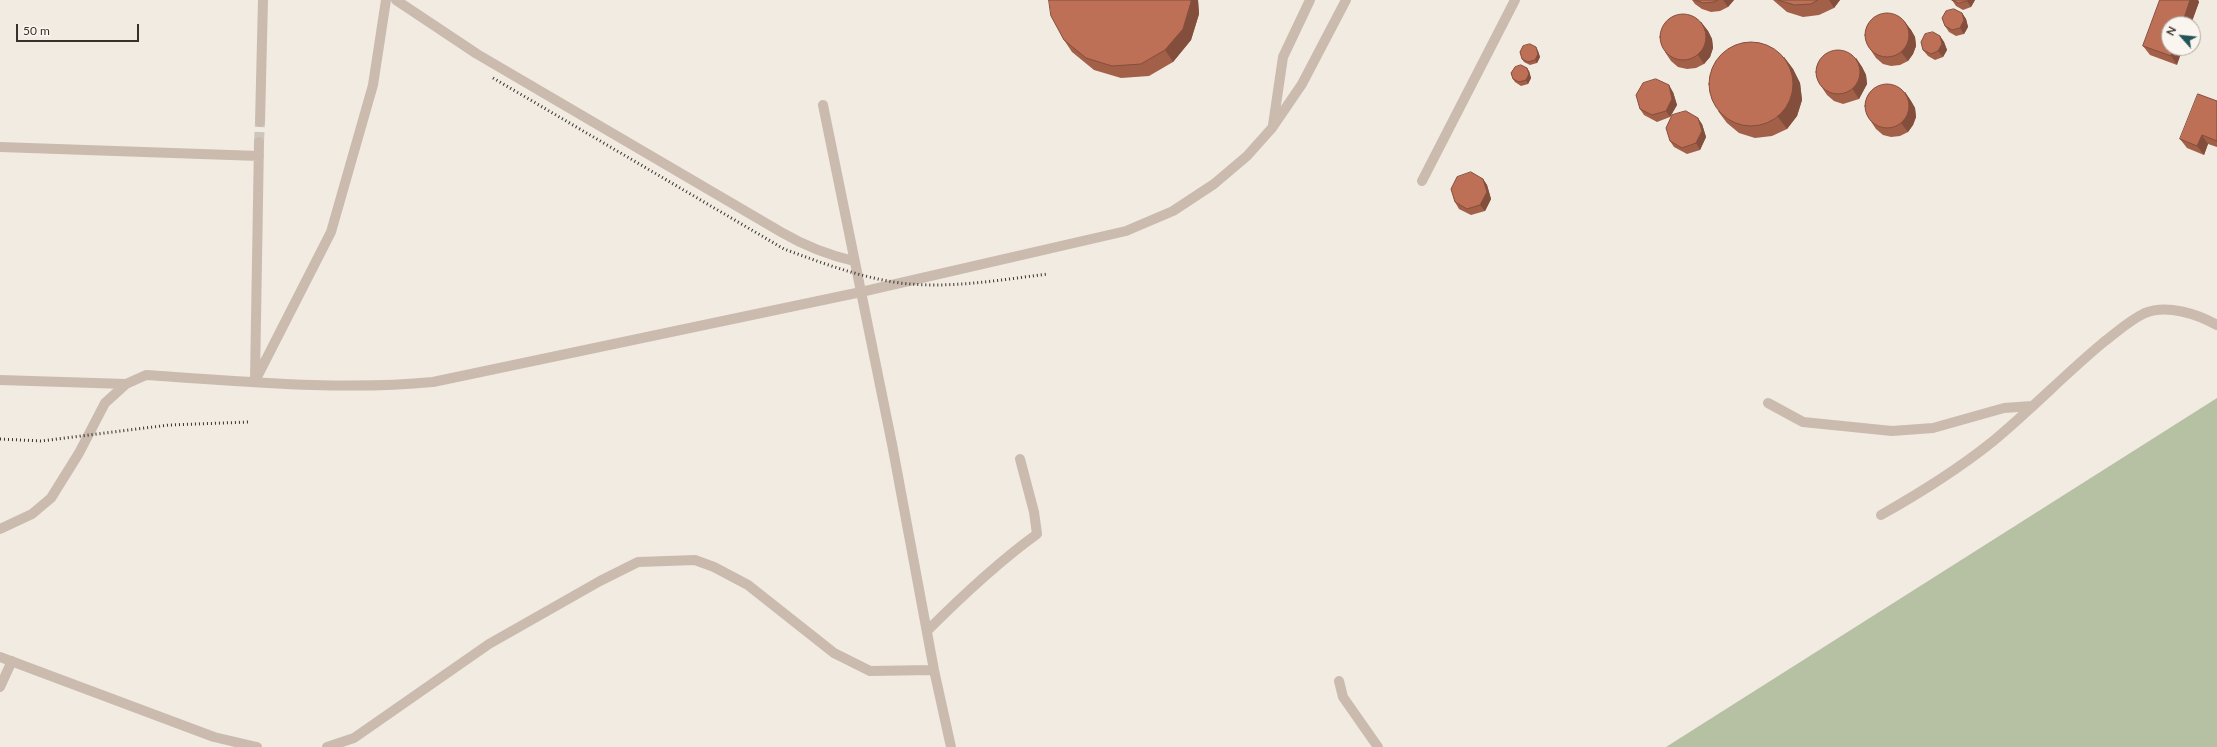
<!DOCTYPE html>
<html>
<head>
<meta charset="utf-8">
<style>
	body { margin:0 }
	#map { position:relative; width:2217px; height:747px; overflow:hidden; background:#f2ebe2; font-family:Lato,sans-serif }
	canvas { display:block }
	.north { position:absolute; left:2161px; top:16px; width:40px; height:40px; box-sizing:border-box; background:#faf5ef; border:1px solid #ada6a1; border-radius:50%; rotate:297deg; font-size:11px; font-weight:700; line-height:16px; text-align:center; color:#39302c }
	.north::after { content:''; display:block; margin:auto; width:14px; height:18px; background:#245458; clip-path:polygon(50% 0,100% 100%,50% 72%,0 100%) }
	.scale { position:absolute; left:16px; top:24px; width:123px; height:18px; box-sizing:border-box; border:2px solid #39302c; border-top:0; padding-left:5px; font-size:12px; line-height:14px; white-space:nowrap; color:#39302c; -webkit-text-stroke:3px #faf5ef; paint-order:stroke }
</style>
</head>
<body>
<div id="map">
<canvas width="2217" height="747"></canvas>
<div class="north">N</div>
<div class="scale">50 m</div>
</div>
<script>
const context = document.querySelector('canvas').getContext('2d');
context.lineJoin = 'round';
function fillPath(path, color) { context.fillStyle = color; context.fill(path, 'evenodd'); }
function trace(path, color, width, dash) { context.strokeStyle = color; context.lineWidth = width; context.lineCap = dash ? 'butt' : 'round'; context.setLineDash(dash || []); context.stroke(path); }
fillPath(new Path2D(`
	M2217,398V747H1666Z`), '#b6c1a3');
trace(new Path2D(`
	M259,142L260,122`), '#cdc6be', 10, [10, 5]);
trace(new Path2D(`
	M396,0L477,54L781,232C805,246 828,255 854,261
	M823,105L892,444L934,670L951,747
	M260,122L263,0
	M1273,125L1283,57L1310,0
	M0,147L259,156
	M1422,181L1515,0
	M255,379L259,142
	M0,380L126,384
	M255,381L331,232L373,85L386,0
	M1768,403L1803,422L1892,431L1933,428L2004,408L2032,406
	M1881,515C1920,493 1957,470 1992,442C2031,410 2066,373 2105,341C2118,331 2130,320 2145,313C2167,304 2197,314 2217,325
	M0,529L32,514L51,498L79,453L105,403L126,384L146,375C240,381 339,391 433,382L861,292L1126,231L1173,211L1214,184L1247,156L1272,128L1302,84L1346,0
	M927,631C962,596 997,563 1037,534L1034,512L1020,459
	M0,657L214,737L257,747
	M1339,681L1343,697L1378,747
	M0,687L12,661
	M327,747L354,738L489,644L600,581L638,562L695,560L714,567L748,585L834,653L870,671L934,670`), '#cabbae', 10);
trace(new Path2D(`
	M493,78L784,249C822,263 859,277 900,283C949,289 999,280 1048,274
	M0,439L41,441L169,425L249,422`), '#39302c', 3, [1, 3]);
fillPath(new Path2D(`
	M1049,0H1198L1199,14L1191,40L1173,62L1149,76L1121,78L1094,70L1072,52L1064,40Z
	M1692,0H1734L1728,7L1720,11L1711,12L1702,9L1695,4Z
	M1773,0H1840L1834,8L1819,15L1803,17L1787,12Z
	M1952,0H1975L1971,7L1963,10L1956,6Z
	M2160,0H2198L2199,2L2191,24H2169L2177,65L2150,55L2143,46Z
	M1962,13L1966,19L1968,27L1964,34L1956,36L1949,32L1945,26Z
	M1904,21L1911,30L1915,37L1916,46L1913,54L1908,61L1900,65L1891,66L1883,64L1876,58L1870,49Z
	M1701,22L1708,31L1712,39L1713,48L1710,57L1704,64L1696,68L1687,69L1678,67L1671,61L1665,52Z
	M1940,36L1944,42L1947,50L1943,57L1935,60L1928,56L1923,50Z
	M1538,51L1540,57L1537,63L1530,65L1524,62L1522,59Z
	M1784,57L1793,69L1800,83L1802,100L1797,116L1787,129L1772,136L1755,138L1739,133L1727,123L1718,111Z
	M1856,58L1862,67L1866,75L1867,84L1859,99L1843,104L1834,101L1827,95L1821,86Z
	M1529,71L1531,78L1528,84L1521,86L1515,82L1513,79Z
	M1673,92L1677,105L1670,117L1657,122L1644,115L1640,109Z
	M1905,92L1911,101L1915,108L1916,117L1913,125L1908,132L1900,136L1891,137L1883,135L1876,129L1870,120Z
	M2217,101V147L2208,144L2204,155L2187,148L2180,139Z
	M1702,124L1706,137L1700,150L1687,154L1674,147L1670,141Z
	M1483,179L1487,185L1491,199L1485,211L1471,215L1459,209L1455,202Z`), '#a36049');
fillPath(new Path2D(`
	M1191,0H1198L1199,14L1191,40L1173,62L1165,50Z
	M1723,0H1734L1728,7Z
	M1829,0H1840L1834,8Z
	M1968,0H1975L1971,7L1967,1Z
	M2190,0H2198L2199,2L2191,24H2182Z
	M1962,13L1966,19L1968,27L1964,34L1960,28Z
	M1904,21L1911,30L1915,37L1916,46L1913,54L1908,61L1901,52Z
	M1701,22L1708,31L1712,39L1713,48L1710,57L1704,64L1698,55Z
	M1940,36L1944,42L1947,50L1943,57L1938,51Z
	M1536,47L1538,51L1540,57L1537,63L1535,60Z
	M2173,48H2183L2177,65L2171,56Z
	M1784,57L1793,69L1800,83L1802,100L1797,116L1787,129L1778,117Z
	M1856,58L1862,67L1866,75L1867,84L1859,99L1853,90Z
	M1527,68L1529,71L1531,78L1528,84L1526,80Z
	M1669,85L1673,92L1677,105L1670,117L1666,111Z
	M1905,92L1911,101L1915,108L1916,117L1913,125L1908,132L1901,123Z
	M1698,118L1702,124L1706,137L1700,150L1696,143Z
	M2202,135L2208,144L2204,155L2197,146Z
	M1483,179L1487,185L1491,199L1485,211L1480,205Z`), '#844e3c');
const building = new Path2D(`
	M1049,0H1191V2L1183,29L1165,50L1141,64L1112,66L1086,58L1064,40L1051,16Z
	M1695,0H1718L1714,2L1704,3Z
	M1778,0H1818L1811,4L1795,5Z
	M1952,0H1968L1967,1L1959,3Z
	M2160,0H2190L2182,24H2169V48H2173L2171,56L2143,46Z
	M1954,9L1962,13L1964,20L1960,28L1952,30L1945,26L1942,18L1946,11Z
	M1865 35a22 22 0 1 1 44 0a22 22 0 1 1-44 0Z
	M1660 37a23 23 0 1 1 46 0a23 23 0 1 1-46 0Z
	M1933,32L1940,36L1942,44L1938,51L1931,54L1923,50L1921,42L1925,34Z
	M1709 84a42 42 0 1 1 84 0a42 42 0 1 1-84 0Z
	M1530,44L1536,47L1538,54L1535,60L1528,62L1522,59L1520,52L1523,46Z
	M1816 72a22 22 0 1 1 44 0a22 22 0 1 1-44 0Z
	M1521,65L1527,68L1529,74L1526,80L1519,82L1513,79L1511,73L1515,67Z
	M1656,79L1669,85L1672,99L1666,111L1652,115L1640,109L1636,95L1643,83Z
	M1865 106a22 22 0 1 1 44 0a22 22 0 1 1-44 0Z
	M2198,94L2217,101V141L2202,135L2197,146L2180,139Z
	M1686,111L1698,118L1702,131L1696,143L1682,148L1670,141L1666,128L1672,115Z
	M1471,172L1483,179L1487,192L1480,205L1467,209L1455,202L1451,189L1457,177Z`);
fillPath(building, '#bd7055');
trace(building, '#844e3c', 1);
</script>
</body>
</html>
